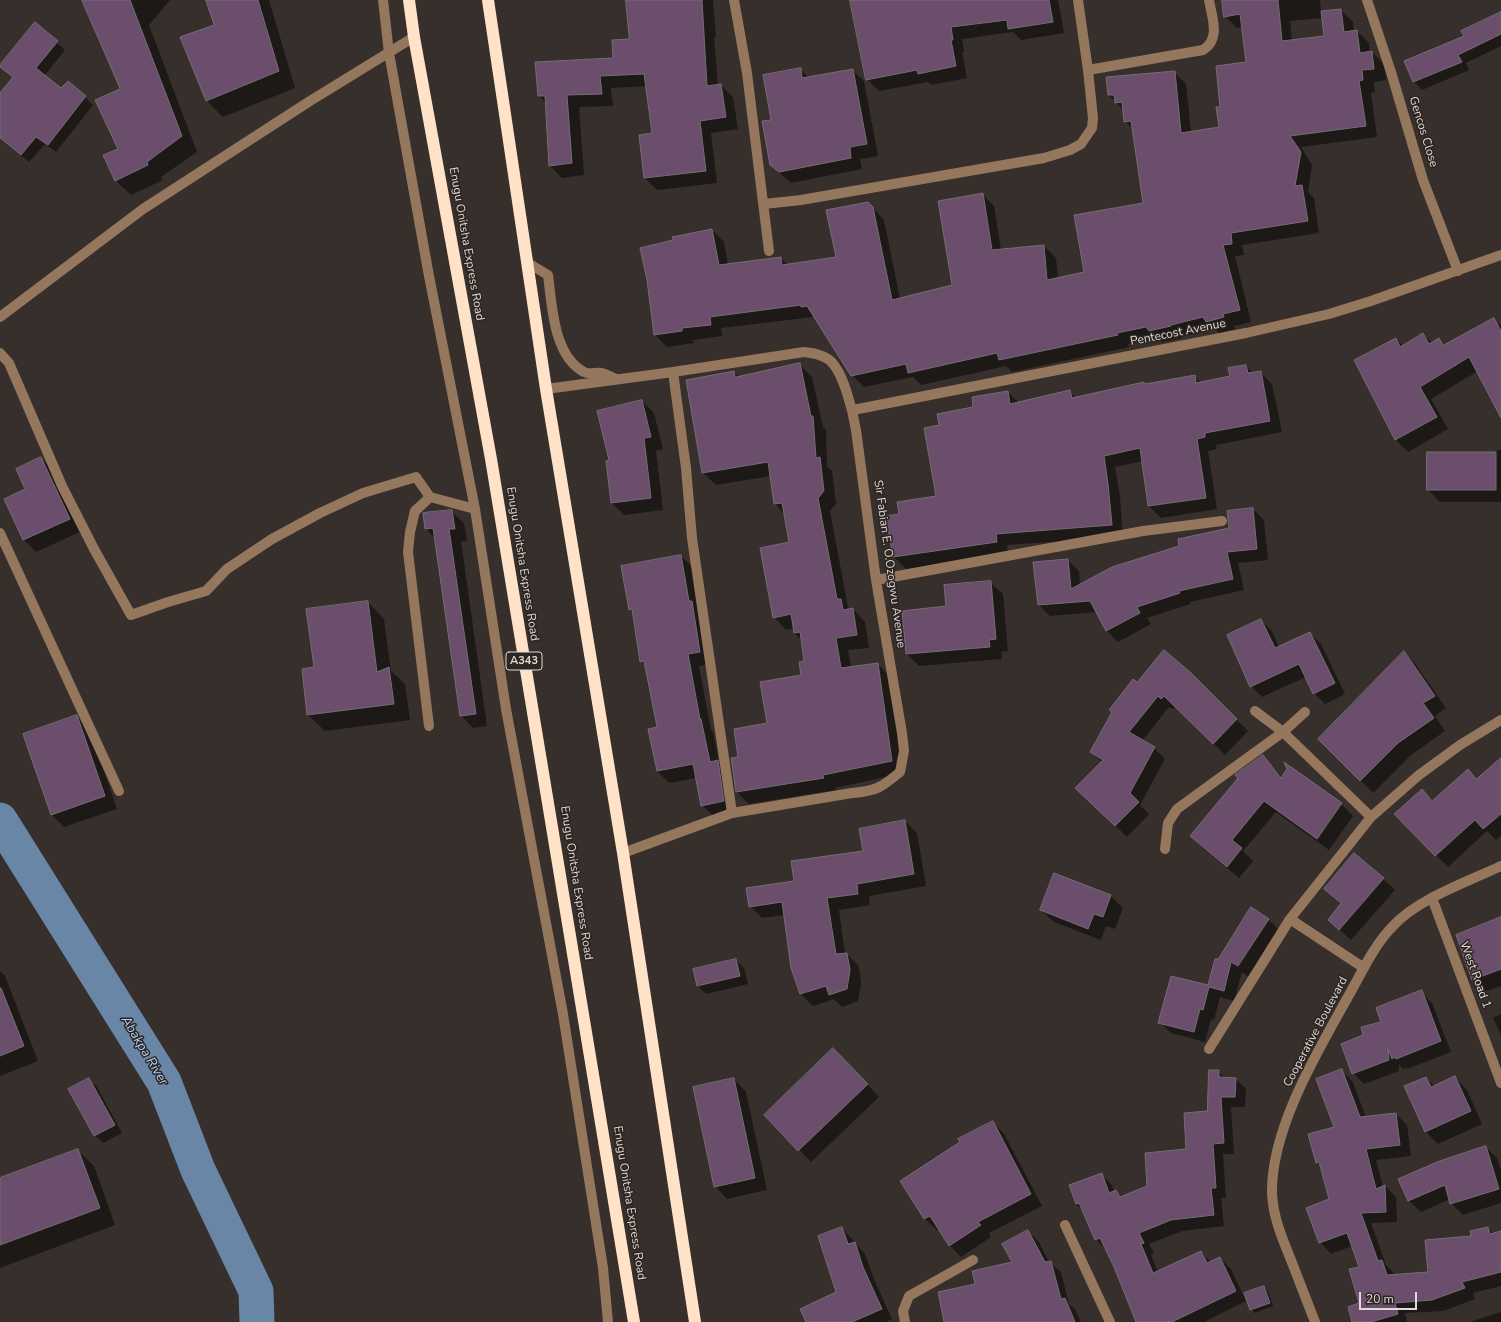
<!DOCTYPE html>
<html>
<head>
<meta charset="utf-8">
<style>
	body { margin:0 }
	#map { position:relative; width:1501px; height:1322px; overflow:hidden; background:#372f2b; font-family:"Nunito Sans",sans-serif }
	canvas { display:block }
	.scale { position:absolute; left:1359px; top:1292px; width:58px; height:18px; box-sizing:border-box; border:2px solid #dfdad7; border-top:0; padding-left:5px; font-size:12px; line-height:14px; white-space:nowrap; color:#dfdad7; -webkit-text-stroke:3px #2d2521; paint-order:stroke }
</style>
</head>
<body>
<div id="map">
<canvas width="1501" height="1322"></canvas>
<div class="scale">20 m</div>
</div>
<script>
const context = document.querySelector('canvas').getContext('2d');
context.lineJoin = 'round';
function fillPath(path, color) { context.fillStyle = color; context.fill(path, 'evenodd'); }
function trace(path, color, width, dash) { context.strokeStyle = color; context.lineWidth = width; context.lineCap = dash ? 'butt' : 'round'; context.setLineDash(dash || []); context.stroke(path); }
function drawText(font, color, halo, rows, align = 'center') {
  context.font = font + ' "Nunito Sans",sans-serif'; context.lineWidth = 3; context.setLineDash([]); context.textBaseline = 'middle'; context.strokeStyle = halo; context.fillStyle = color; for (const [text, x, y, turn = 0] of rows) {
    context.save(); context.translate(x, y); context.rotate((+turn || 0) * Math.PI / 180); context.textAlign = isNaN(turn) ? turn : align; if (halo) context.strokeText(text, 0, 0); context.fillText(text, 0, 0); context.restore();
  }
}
fillPath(new Path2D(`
	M84,0H170L149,25L197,152L161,177L163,180L131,195L115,180L119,149L121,90Z
	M207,0H269L295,88L223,117L207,101L181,38L215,25Z
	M627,0H713L716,37H714L718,86L721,85L733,97L738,129L711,133L717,183L657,190L645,178L654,134L647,86L611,88L613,106L579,107L584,175L562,178L550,166L546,103L539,96L614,59L631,40Z
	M851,0H1058L1064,33L1021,40L1013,32L962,39L964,52H962L967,78L931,85L928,82L879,91L867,79Z
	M1223,0H1320L1321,12L1341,10L1353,22L1354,32L1357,31L1369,43L1370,52H1372L1384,64L1386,80L1374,82L1375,92L1371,93L1377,137L1301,147L1312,165L1308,192L1314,198L1319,233L1242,245L1244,255L1235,256L1251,322L1234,326L1235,329L1219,333L1214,328L1182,337V338L1162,342L1158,338L1128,344L1129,347L1012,372L1006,366L921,385L913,377L864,387L852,375L816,318L813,317L721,328L722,336L693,340L694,343L667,347L655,335L648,280L712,230L724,242L728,265L781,258L788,265L837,258L868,203L884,220L900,299L953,286L982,194L994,206L1001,250L1044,246L1056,258L1058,279L1085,272L1144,204L1133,129L1125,121L1124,111L1109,95L1174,72L1186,84L1191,132L1220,128L1221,107L1247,63L1243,27L1237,28L1225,16ZM1322,18L1325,37L1292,41L1290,21Z
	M1501,13V46L1466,63L1469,70L1422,90L1414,82L1405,61L1465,37Z
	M35,23L65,50L44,76L61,89L85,97L93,105L56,152L45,144L29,162L0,139V95L13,78L1,66Z
	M800,69L809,78L852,70L864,81L878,156L860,159L862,169L791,183L771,165L772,121Z
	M1494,319L1501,326V415L1478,371L1431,399L1448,429L1408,452L1396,440L1355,361L1396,339L1403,346L1423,334L1432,343L1439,340L1444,345Z
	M799,364L812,377L823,427L826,430L827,467L832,471L836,504L830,511L848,607L850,610L853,609L865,622L869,648L848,650L851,668L878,664L890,677L904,773L835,788L836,790L749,804L736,791L739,757L769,724L802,676L805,662L802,640L794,633V628L786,630L774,617L791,542L785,515L775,504L771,476L716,485L703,473L734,372L739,377Z
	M1246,366L1253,373L1260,372L1272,384L1282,432L1216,445L1217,449L1208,451L1217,509L1161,518L1149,506L1143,461L1115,467L1120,497L1123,537L1007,545L1008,554L906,569L894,557L901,515L937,497L940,426L1008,392L1019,403L1070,392L1076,398L1194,376L1201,383L1231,376Z
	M642,401L654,413L663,449L656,451L663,510L624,515L612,503L610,461Z
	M1501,450V502H1440L1428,490L1488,453Z
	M41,458L54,471L82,531L36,552L24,540L5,500L26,490Z
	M1253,509L1264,520L1268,560L1238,563L1244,590L1190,602V604L1147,618L1151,624L1118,642L1107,631L1097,612L1050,616L1039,605L1034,563L1068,560L1079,571L1080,585L1230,529Z
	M451,511L464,523L467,541H461L487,726L473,728L461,715L435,538L426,529Z
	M681,556L693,568L711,664L699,666L711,730L713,732L719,763L730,774L735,813L714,817L702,805L696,778L669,783L657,771L658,728L646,666L641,661L634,613L630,609Z
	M990,582L1003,594L1008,651L1001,652L1002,659L919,666L907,654L947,607Z
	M368,602L384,619L391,671L405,684L410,720L325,731L308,715L315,668Z
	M1261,620L1272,631L1279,647L1310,633L1321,644L1345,694L1325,704L1314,693L1306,677L1262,697L1251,686Z
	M1404,652L1416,665L1446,708L1435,716L1445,731L1411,755L1373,793L1319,739Z
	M1189,673L1248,731L1225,755L1176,706L1173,709L1169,707L1142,741L1154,748L1165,759L1140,805L1149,814L1127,837L1077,788L1102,762L1091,752L1137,684Z
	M76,716L89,728L117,809L64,827L52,815Z
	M1263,756L1282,777L1341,804L1353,816L1329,850L1276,812L1243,851L1253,861L1239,878L1203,848L1191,836Z
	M1501,759V836L1496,840L1487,831L1448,867L1395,814L1422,791L1433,802L1468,771L1477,780Z
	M905,821L917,833L926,886L869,896L870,905L839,910L845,954H847L859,966L861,983L858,1001L842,1007L834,999L813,1006L801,994L792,968L785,915L762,918L750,906L795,882L864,852Z
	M1055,874L1111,896L1123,908L1115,929L1106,926L1101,940L1054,922L1041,910Z
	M1383,879L1395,890L1351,940L1329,920L1341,904L1325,889Z
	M1501,918V986L1486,991L1473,979Z
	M1268,919L1279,930L1249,977L1242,972L1234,1001L1220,997L1214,1020L1211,1019L1205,1042L1171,1033L1160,1022L1209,987L1218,961Z
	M736,960L744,968L748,984L706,994L698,986L694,970Z
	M0,971L5,976L38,1061L0,1076Z
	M1421,992L1432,1003L1451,1052L1407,1069L1406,1068L1403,1069L1399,1064V1071L1364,1084L1353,1073L1364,1035Z
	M1501,1014V1035L1493,1018Z
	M846,1062L879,1097L811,1162L765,1115Z
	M1218,1071L1225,1078L1236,1079L1246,1089L1245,1107H1231L1234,1154H1223L1226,1198H1221L1224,1226L1182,1231L1149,1244L1154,1253L1151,1255L1158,1272L1201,1252L1211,1263L1220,1258L1231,1269L1246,1301L1204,1322H1137L1115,1267L1106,1250L1096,1239L1083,1210L1076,1204L1101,1174L1112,1185L1114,1192L1116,1191L1122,1197L1148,1187L1187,1150L1208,1112Z
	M1342,1071L1353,1082L1366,1118L1396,1114L1407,1125L1411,1156L1376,1160L1383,1187L1385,1186L1396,1197L1397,1222L1371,1223L1386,1265L1393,1272L1394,1276L1429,1273L1473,1237L1488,1228L1494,1234L1501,1232V1286L1473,1293L1475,1299L1443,1311L1405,1313L1407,1322H1353L1360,1304V1267L1352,1246L1331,1254L1320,1242L1330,1200L1322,1167L1317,1163L1310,1134L1335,1128Z
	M1455,1077L1467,1090L1482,1124L1438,1144L1425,1131L1426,1078L1434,1086Z
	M88,1079L97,1087L122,1133L103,1143L95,1135Z
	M734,1079L746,1092L767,1190L727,1199L715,1186Z
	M993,1122L1004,1134L1042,1206L989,1233L991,1237L961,1257L949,1245L939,1229L937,1230L925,1219L901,1181Z
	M1486,1147L1497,1158L1501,1170V1203L1463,1215L1451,1203L1450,1199L1421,1212L1409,1201L1400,1179Z
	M77,1150L94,1166L115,1225L0,1268V1179Z
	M842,1228L865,1254L874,1279L892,1319L886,1322H807L838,1293Z
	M1028,1231L1039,1242L1049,1262L1061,1272L1069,1304L1075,1309L1081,1322H945L976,1285L1013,1263Z
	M1264,1287L1268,1291L1273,1306L1255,1313L1251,1309Z
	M1501,1312V1322H1470Z`), '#0007');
trace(new Path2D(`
	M0,820L164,1082L198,1170L256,1291L257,1322`), '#6986a6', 35);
const building = new Path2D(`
	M82,0H130L182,136L147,162L148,165L115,181L103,155L118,149L95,100L120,89Z
	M206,0H258L279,71L206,101L180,37L214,25Z
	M626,0H702L707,86L721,84L726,117L700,121L706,171L644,178L639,135L652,133L644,74L600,76L602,94L567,95L572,163L549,166L545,96H538L535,62L613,58L612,40L629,39Z
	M850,0H1049L1053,22L1008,29L1007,20L951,27L953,40H951L956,66L918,74L917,70L866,80Z
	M1222,0H1278L1282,41L1324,36L1321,11L1341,9L1344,32L1357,30L1360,53L1372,51L1374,69L1362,70L1363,80L1359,81L1366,126L1290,136L1301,152L1295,186L1302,185L1308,221L1231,233L1232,244L1223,245L1240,310L1223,314L1224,317L1206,322L1203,317L1171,325V326L1149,331L1146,327L1117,333L1118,335L999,360L997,353L908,373L906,364L851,376L807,306L801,307V305L710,317L711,325L682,328V331L654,335L647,280L640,248L673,240L672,237L712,229L719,265L781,257L782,265L836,257L826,210L868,202L873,207L892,300L952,285L938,201L983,193L992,250L1044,245L1047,280L1084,272L1074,215L1143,203L1131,121L1124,122L1122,102L1115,103L1114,95H1108L1106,77L1175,71L1181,133L1219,127L1216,107H1220L1216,66L1246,62L1240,14L1224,17Z
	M1501,12V34L1458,55L1462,62L1413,82L1404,61L1464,36L1461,31Z
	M35,22L58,41L36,68L61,88L68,81L86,96L48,145L36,137L21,155L0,138V93L13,77L0,67V65Z
	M801,68L802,78L853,69L867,144L850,147L851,158L779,172L770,165L762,121L771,120L763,75Z
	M1494,318L1501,331V418L1469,357L1420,387L1437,417L1395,440L1354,360L1396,338L1400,347L1423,333L1429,344L1439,338L1443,345Z
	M800,363L811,416H813L816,458L820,457L824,491L818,498L837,599H841L843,610L853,608L857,635L836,638L841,668L878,663L892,761L823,775L824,778L736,792L731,758L738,757L734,729L767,723L760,682L801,675L799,662L804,661L800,632L794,633L791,614L773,618L760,548L789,542L782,503L774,504L768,462L702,473L686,380L734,371L735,377Z
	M1246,365L1248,373L1261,371L1270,421L1205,433V437L1197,439L1206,498L1148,506L1140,448L1104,456L1108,484L1112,525L996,534L997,542L893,557L886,516L899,514L897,502L936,496L924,428L939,425L937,414L973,407L972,397L1008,391L1010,404L1070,390L1072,398L1144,382L1145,384L1195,375L1196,383L1230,376L1228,368Z
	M642,400L651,437L644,438L651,498L611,503L606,461L609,460L597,411Z
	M1427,452H1496V490H1427Z
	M41,457L70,519L23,540L4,499L25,489L16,469Z
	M1253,508L1257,549L1227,552L1233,579L1179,591L1180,593L1137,607L1140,613L1106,631L1090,601L1038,605L1033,562L1068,559L1071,589L1112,567L1179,546L1178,539L1229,528L1227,511Z
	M452,510L455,529H449L476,714L460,716L433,528L425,529L423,513Z
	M681,555L689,601H692L700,652L688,654L700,719H701L710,762L718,760L724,801L701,806L693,764L657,771L648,729L657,727L644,661L640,662L632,609L629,610L621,566Z
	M991,581L996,639L989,640L990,647L906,654L902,611L946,606L944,585Z
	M368,601L377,672L389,667L394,704L307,715L302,669L314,667L306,609Z
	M1261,619L1275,648L1310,632L1335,683L1313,694L1299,664L1250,687L1227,635Z
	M1164,650L1190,672L1237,719L1213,744L1164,696L1161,699L1158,696L1129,732L1155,747L1130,793L1139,802L1115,826L1075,788L1103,760L1090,752L1112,712L1109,710L1133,679L1137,682Z
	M1404,651L1435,696L1423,703L1434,718L1398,743L1360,781L1318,739Z
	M77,715L105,796L51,815L23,734Z
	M1263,755L1281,778L1287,769L1284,762L1342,803L1317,839L1264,801L1232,840L1242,848L1227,867L1190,836L1238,778L1235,775Z
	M1501,758V814L1483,829L1475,820L1435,856L1394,814L1422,789L1432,801L1468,769L1476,779Z
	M905,820L914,874L857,884L858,894L827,898L836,954L847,953L850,970L847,989L829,995L826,986L800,994L791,968L782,902L749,907L746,888L794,881L791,861L863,851L859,829Z
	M1354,853L1384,878L1339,930L1328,920L1341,903L1324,889Z
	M1054,873L1111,895L1103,917L1094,914L1088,929L1040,910Z
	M1251,907L1269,919L1238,966L1231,962L1224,991L1209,987L1203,1010L1200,1009L1194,1032L1158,1023L1171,976L1208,985L1215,959H1218Z
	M1501,917V969L1472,980L1456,935Z
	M736,959L740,976L697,986L693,969Z
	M0,988H1L24,1046L0,1056Z
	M1422,990L1441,1041L1396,1059L1395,1057L1392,1059L1388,1049L1389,1060L1352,1074L1341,1044L1363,1035L1361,1027L1381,1022L1376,1008Z
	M833,1048L868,1084L798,1151L764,1115Z
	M1342,1069L1360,1117L1396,1113L1400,1145L1366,1149L1376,1189L1385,1185L1386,1212L1361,1213L1378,1261L1382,1260L1387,1275L1428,1272L1425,1240L1471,1236L1470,1231L1488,1227L1490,1234L1501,1231V1272L1462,1282L1465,1288L1432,1300L1395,1303L1398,1314L1371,1322H1352L1348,1307L1359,1303L1349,1269L1359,1267L1347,1233L1319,1243L1306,1208L1329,1199L1319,1162L1316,1163L1308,1134L1334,1127L1316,1079Z
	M1209,1070H1219V1077L1236,1078L1235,1097H1221L1224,1143L1213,1144L1216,1188H1211L1214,1215L1171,1220L1139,1233L1144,1243L1141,1244L1153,1273L1201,1251L1207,1263L1220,1257L1236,1291L1172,1322H1136L1114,1267L1100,1238L1095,1240L1079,1203L1076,1204L1069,1185L1102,1173L1109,1193L1116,1190L1120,1197L1147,1186L1145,1153L1186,1149L1184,1113L1207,1111Z
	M1455,1076L1471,1111L1425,1132L1404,1086L1426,1077L1431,1087Z
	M89,1078L115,1125L94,1136L68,1089Z
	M734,1078L755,1178L714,1187L693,1087Z
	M993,1121L1031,1194L978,1222L981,1225L949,1246L930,1216L924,1219L900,1181L960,1142L958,1139Z
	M1486,1146L1499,1189L1450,1204L1445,1185L1408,1201L1398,1179L1437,1162Z
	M78,1149L100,1208L0,1245V1178Z
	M842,1227L848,1244L855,1242L863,1267L882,1309L852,1322H806L800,1309L836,1292L818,1236Z
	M1028,1230L1045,1262L1051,1261L1061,1299L1065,1298L1075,1322H944L938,1292L975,1284L972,1271L1012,1262L1002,1244Z
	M1264,1286L1270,1303L1250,1310L1244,1293Z`);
fillPath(building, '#6a4e6c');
trace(building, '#746d74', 1);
trace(new Path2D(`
	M383,0L389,53L429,276L475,509L506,709L563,1014L603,1268L608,1322
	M734,0L747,73L769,251
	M1367,0L1391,72L1423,180L1458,271
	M1088,70L1203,50C1221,39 1212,18 1209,0
	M764,204L801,200L1044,158L1070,150L1081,144L1092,128L1093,118L1088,70L1078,0
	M528,263L548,275C552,304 553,356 584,372C589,375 596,372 602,373C606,374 611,377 616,379
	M0,317L143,209L310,101L414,37
	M0,353L9,363L62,486L94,549L131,615L168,602L206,591L227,569L272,539L320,513L363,493L416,477L430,497
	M673,372L686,468L692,538L732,813
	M546,389L673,372L804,352C813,353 820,354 828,359C843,369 853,412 856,430L876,580L902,733L904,751L900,772C882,787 877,791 852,793L732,813L623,853
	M853,410L1246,333L1329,314L1371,301L1501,255
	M0,533L119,791
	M876,580L1143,531L1222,521
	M429,726L408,552L410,532L415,511L430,497L475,509
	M1371,817L1419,775L1460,745L1501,720
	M1165,849L1168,823L1177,809L1283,732L1305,712
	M1432,898L1501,1083
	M1290,919L1364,968
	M1209,1049L1290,919L1371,817L1283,732L1255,711
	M1065,1225L1110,1322
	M905,1322L903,1311L909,1296L973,1260
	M1315,1322C1307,1301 1299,1281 1291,1260C1282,1238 1273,1217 1272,1193C1271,1128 1318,1051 1349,995C1362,972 1374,945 1393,926C1418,899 1467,882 1501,866`), '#94775c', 10);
trace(new Path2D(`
	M409,0L414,37L491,459L634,1322
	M488,0L546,389L623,853L695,1322`), '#ffe2c7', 12);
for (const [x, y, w] of [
	[524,661,36]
]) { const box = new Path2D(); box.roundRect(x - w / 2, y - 9, w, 18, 3); context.fillStyle = '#2d2521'; context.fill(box); trace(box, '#dfdad7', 1); }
drawText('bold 11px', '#dfdad7', null, [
	["A343",524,661]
]);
drawText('12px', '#dfdad7', '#2d2521', [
	["Gencos Close",1423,132,73],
	["Enugu Onitsha Express Road",466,244,80],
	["Pentecost Avenue",1178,333,-11],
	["Enugu Onitsha Express Road",522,564,81],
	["Sir Fabian E. O.Ozogwu Avenue",889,564,82],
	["Enugu Onitsha Express Road",576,883,81],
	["West Road 1",1475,975,70],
	["Cooperative Boulevard",1316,1032,-62],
	["Enugu Onitsha Express Road",629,1203,81]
]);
drawText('italic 13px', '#add3fc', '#2d2521', [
	["Abakpa River",144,1051,59]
]);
</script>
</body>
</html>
